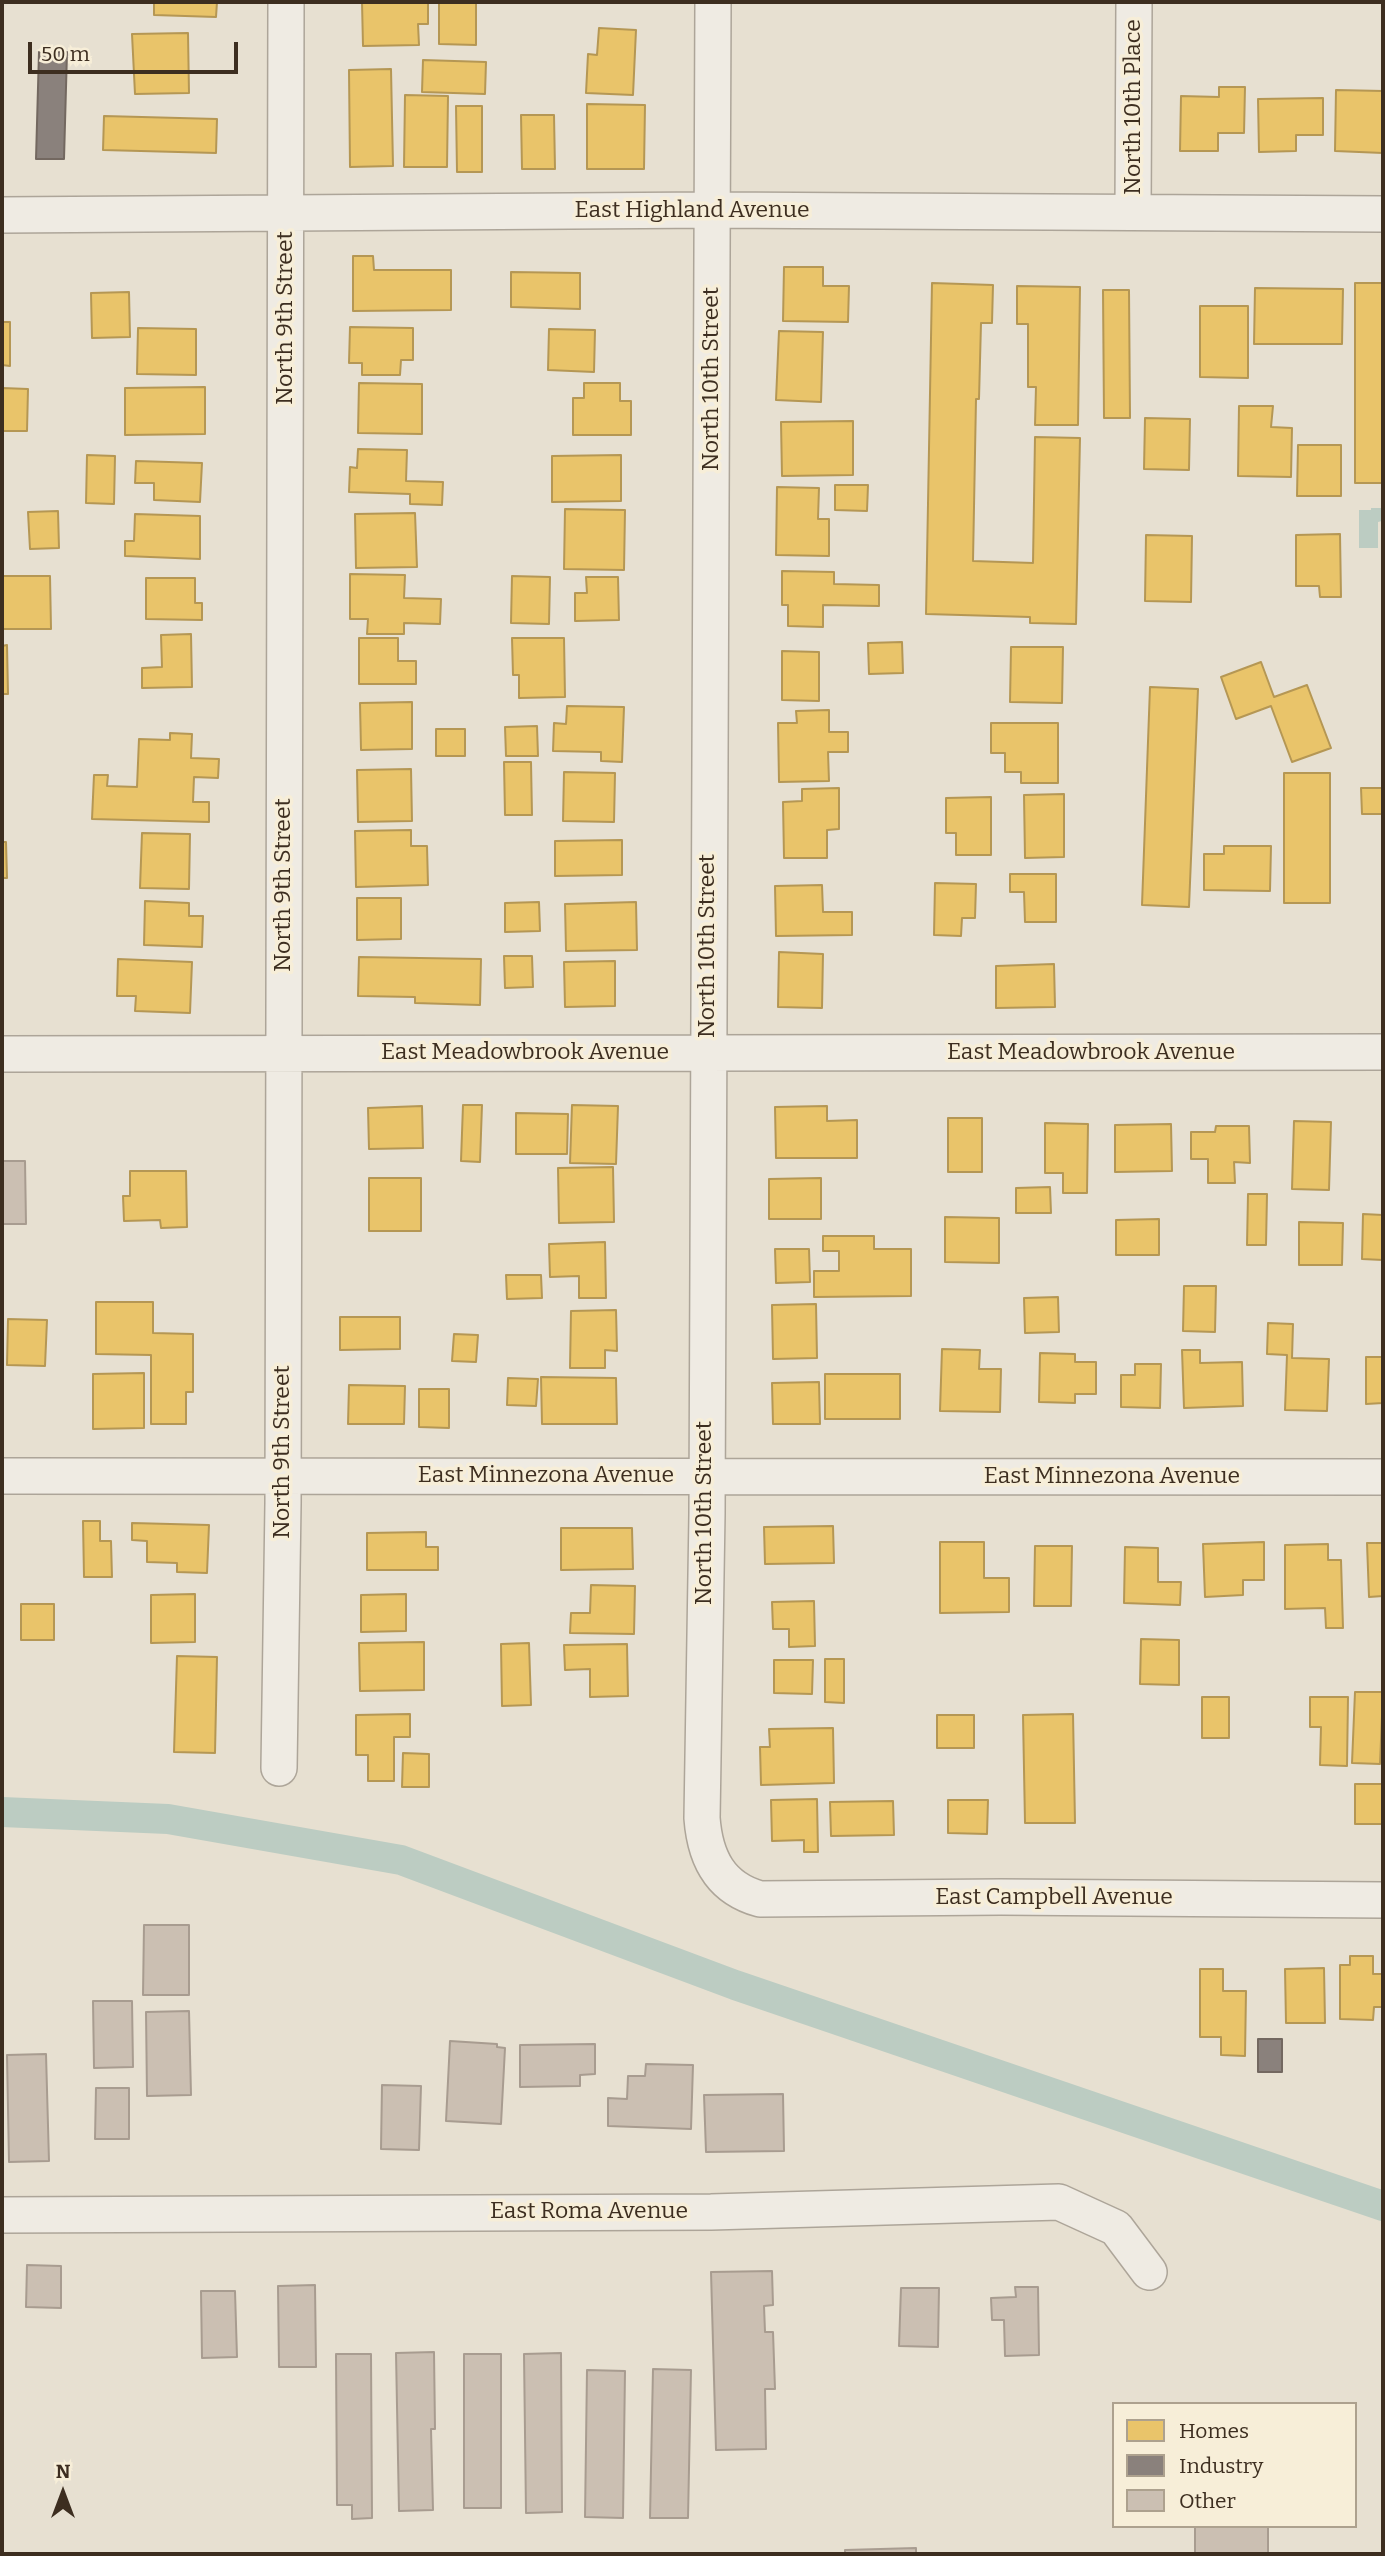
<!DOCTYPE html>
<html>
<head>
<meta charset="utf-8">
<style>
	body { margin:0 }
	#map { position:relative; width:1385px; height:2556px; overflow:hidden; background:#e7e0d1; font-family:Bitter,serif }
	canvas { display:block }
	.frame { position:absolute; inset:0; border:4px solid #3d2e20; pointer-events:none }
	.legend { position:absolute; left:1112px; top:2402px; width:245px; height:126px; box-sizing:border-box; background:#f7eed8; border:2px solid #ada18e; margin:0; padding:9px 12px; list-style:none; font-size:21px; color:#3d2e20 }
	.legend li { display:flex; align-items:center; gap:14px; height:35px }
	.legend b { width:35px; border:2px solid #ada18e }
	.north { position:absolute; left:28px; top:2458px; width:70px; height:70px; -webkit-text-stroke:5px #f7eed8; paint-order:stroke; rotate:0deg; font-size:19px; font-weight:700; line-height:28px; text-align:center; color:#3d2e20 }
	.north::after { content:''; display:block; margin:auto; width:24px; height:32px; background:#3d2e20; clip-path:polygon(50% 0,100% 100%,50% 72%,0 100%) }
	.scale { position:absolute; left:28px; top:42px; width:210px; height:32px; box-sizing:border-box; border:4px solid #3d2e20; border-top:0; padding-left:9px; font-size:21px; line-height:24px; white-space:nowrap; color:#3d2e20; -webkit-text-stroke:5px #f7eed8; paint-order:stroke }
</style>
</head>
<body>
<div id="map">
<canvas width="1385" height="2556"></canvas>
<div class="frame"></div>
<ul class="legend">
<li><b style="height:19px;background:#e9c46a"></b>Homes</li>
<li><b style="height:19px;background:#8a817c"></b>Industry</li>
<li><b style="height:19px;background:#cbbfb2"></b>Other</li>
</ul>
<div class="north">N</div>
<div class="scale">50 m</div>
</div>
<script>
const context = document.querySelector('canvas').getContext('2d');
context.lineJoin = 'round';
function fillPath(path, color) { context.fillStyle = color; context.fill(path, 'evenodd'); }
function trace(path, color, width, dash) { context.strokeStyle = color; context.lineWidth = width; context.lineCap = dash ? 'butt' : 'round'; context.setLineDash(dash || []); context.stroke(path); }
function drawText(font, color, halo, rows, align = 'center') {
  context.font = font + ' Bitter,serif'; context.lineWidth = 7; context.setLineDash([]); context.textBaseline = 'middle'; context.strokeStyle = halo; context.fillStyle = color; for (const [text, x, y, turn = 0] of rows) {
    context.save(); context.translate(x, y); context.rotate((+turn || 0) * Math.PI / 180); context.textAlign = isNaN(turn) ? turn : align; if (halo) context.strokeText(text, 0, 0); context.fillText(text, 0, 0); context.restore();
  }
}
fillPath(new Path2D(`
	M1371,508H1382V521L1378,522V548H1359V510H1371Z`), '#bcccc2');
const homes = new Path2D(`
	M154,2H217L216,17L154,15Z
	M362,2H428V24H418L419,45L363,46Z
	M439,2H476V45L439,44Z
	M599,28L636,30L633,95L586,93L588,54L597,55Z
	M188,33L189,93L135,94L132,34Z
	M423,60L486,62L485,94L422,92Z
	M391,69L393,166L350,167L349,70Z
	M1219,87H1245L1244,133H1218V151H1180L1181,96L1219,97Z
	M1336,90L1383,91V153L1335,151Z
	M405,95L448,96L447,167H404Z
	M1323,98V135H1296V151L1259,152L1258,99Z
	M587,104L645,105L644,169H587Z
	M456,106H482V172H457Z
	M521,115H554L555,169H522Z
	M104,116L217,119L216,153L103,150Z
	M353,256H373L374,270H451V310L353,311Z
	M784,267H823V286H849L848,322L783,321Z
	M511,272L580,273V309L511,307Z
	M932,283L993,285L992,323H981L979,399H976L973,561L1033,563L1035,437L1080,438L1076,624L1030,623V617L926,614Z
	M1355,283H1383V483H1355Z
	M1017,286L1080,287L1078,425H1035L1036,387H1028V324H1017Z
	M1255,288L1343,289L1342,344H1254Z
	M1103,290H1129L1130,418H1104Z
	M129,292L130,337L92,338L91,293Z
	M1200,306H1248V378L1200,377Z
	M2,322H10V366L2,365Z
	M350,327L413,328V360H401L400,375H362V363H349Z
	M138,328L196,329V375L137,374Z
	M549,329L595,330L594,372L548,370Z
	M779,331L823,332L821,402L776,400Z
	M359,383L422,384V434L358,433Z
	M584,383H620V401H631V435H573V398H584Z
	M205,387V434L125,435V388Z
	M2,388L28,389L27,431H2Z
	M1239,406H1273L1271,427L1292,428L1291,477L1238,476Z
	M1145,418L1190,419L1189,470L1144,469Z
	M853,421V475L782,476L781,422Z
	M1298,445H1341V496H1297Z
	M358,449L407,450L406,481L443,482L442,505L410,504V494L349,492L350,467L357,468Z
	M87,455L115,456L114,504L86,503Z
	M621,455V501L552,502V456Z
	M136,461L202,463L200,502L154,500V483H135Z
	M835,485H868L867,511L835,510Z
	M777,487L819,488L818,519H829V556L776,555Z
	M565,509L625,510L624,570L564,569Z
	M58,511L59,548L30,549L28,512Z
	M415,513L417,567L356,568L355,514Z
	M135,514L200,516V559L125,556V541H134Z
	M1340,534L1341,597H1320L1319,586H1296V535Z
	M1146,535L1192,536L1191,602L1145,601Z
	M782,571L834,572V584L879,585V606L823,605V627L788,626V605H782Z
	M350,574L405,575L404,598L441,599L440,624L404,623V634H367L368,619H350Z
	M2,576H50L51,629H2Z
	M512,576L550,577L549,624L511,623Z
	M586,577H618L619,620L575,621V593H587Z
	M146,578H195V603H202V620L146,619Z
	M191,634L192,687L142,688V668L162,667L161,635Z
	M359,638H398V661H416V684H359Z
	M512,638H564L565,697L519,698V675H513Z
	M902,642L903,673L869,674L868,643Z
	M7,645L8,694H2V646Z
	M1011,647H1063L1062,703L1010,702Z
	M782,651L819,652V701L782,700Z
	M1261,662L1274,697L1307,685L1331,748L1292,762L1271,706L1236,719L1221,677Z
	M1150,687L1198,689L1189,907L1142,905Z
	M412,702V749L361,750L360,703Z
	M567,706L624,707L622,762L601,761V752L553,751L554,723L566,724Z
	M829,710V732H848V752H828L829,781L779,782L778,723H797L796,711Z
	M991,723H1058V783H1021V772H1005V753H991Z
	M537,726L538,756H506L505,727Z
	M436,729H465V756H436Z
	M170,733L192,734L191,758L219,759L218,778L194,777L193,802H209V822L92,819L94,775H108L107,786L137,787L139,739L170,740Z
	M504,762H531L532,815H505Z
	M411,769L412,821L358,822L357,770Z
	M564,772L615,773L614,822L563,821Z
	M1284,773H1330V903H1284Z
	M839,788V829L827,830V858H784L783,802L802,801V789Z
	M1361,788H1383V814H1362Z
	M1064,794V857L1025,858L1024,795Z
	M991,797V855H956V833H946V798Z
	M411,830V846H427L428,885L356,887L355,831Z
	M142,833L190,834L189,889L140,888Z
	M622,840V875L555,876V841Z
	M2,842H6L7,878H2Z
	M1224,846H1271L1270,891L1204,890V854H1224Z
	M1010,874H1056V922H1025L1024,892H1010Z
	M935,883L976,884L975,918H962L961,936L934,935Z
	M822,885L823,912H852V935L776,936L775,886Z
	M357,898H401V939L357,940Z
	M145,901L189,903V916H203L202,947L144,945Z
	M539,902L540,931L505,932V903Z
	M636,902L637,950L566,951L565,904Z
	M779,952L823,954L822,1008L778,1007Z
	M504,956H532L533,987L505,988Z
	M359,957L481,959L480,1005L415,1003V997L358,996Z
	M118,959L192,962L190,1013L135,1011L136,996H117Z
	M615,961V1006L565,1007L564,962Z
	M1054,964L1055,1007L996,1008V966Z
	M463,1105H482L480,1162L461,1161Z
	M572,1105L618,1106L616,1164L570,1163Z
	M422,1106L423,1148L369,1149L368,1108Z
	M827,1106V1121L857,1120V1158H776L775,1107Z
	M516,1113L568,1114L567,1154H516Z
	M948,1118H982V1172H948Z
	M1294,1121L1331,1122L1329,1190L1292,1189Z
	M1045,1123L1088,1124L1087,1193H1063V1173H1045Z
	M1171,1124L1172,1171L1115,1172V1125Z
	M1216,1126H1249L1250,1163L1234,1162L1235,1183H1208V1159H1191V1132H1215Z
	M613,1167L614,1222L559,1223L558,1168Z
	M130,1171H186L187,1227L161,1228L160,1220L124,1221L123,1196H130Z
	M369,1178H421V1231H369Z
	M821,1178V1219H769V1179Z
	M1050,1187L1051,1213H1016V1188Z
	M1248,1194H1267L1266,1245H1247Z
	M1363,1214L1383,1215V1260L1362,1259Z
	M945,1217L999,1218V1263L945,1262Z
	M1159,1219V1255H1116V1220Z
	M1299,1222L1343,1223L1342,1265H1299Z
	M823,1236H874V1249H911V1296L814,1297V1271H839V1251H823Z
	M605,1242L606,1298H579V1276L550,1277L549,1244Z
	M775,1249H809L810,1282L776,1283Z
	M506,1275H541L542,1298L507,1299Z
	M1184,1286H1216L1215,1332L1183,1331Z
	M1058,1297L1059,1332L1025,1333L1024,1298Z
	M96,1302H153V1333L193,1334V1392H186V1424H151V1355L96,1354Z
	M816,1304L817,1358L773,1359L772,1305Z
	M616,1310L617,1351L605,1350V1368H570L571,1311Z
	M340,1317H400V1349L340,1350Z
	M8,1319L47,1320L45,1366L7,1365Z
	M1268,1323L1293,1324L1292,1358L1329,1359L1327,1411L1285,1410L1287,1355L1267,1354Z
	M454,1334L478,1335L476,1362L452,1361Z
	M942,1349L980,1350L979,1369H1001L1000,1412L940,1411Z
	M1182,1350H1200V1363L1242,1362L1243,1406L1184,1408Z
	M1040,1353L1075,1354V1362H1096V1394H1075V1403L1039,1402Z
	M1366,1357H1383V1403L1366,1404Z
	M1135,1364H1161L1160,1408L1121,1407V1375H1135Z
	M144,1373V1428L93,1429V1374Z
	M825,1374H900V1419H825Z
	M541,1377L616,1378L617,1424H542Z
	M508,1378L538,1379L536,1406L507,1405Z
	M819,1382L820,1424H773L772,1383Z
	M349,1385L405,1386L404,1424H348Z
	M419,1389H449V1428L419,1427Z
	M83,1521H100V1541H111L112,1577H84Z
	M132,1523L209,1525L207,1573L177,1572V1563L147,1562V1541L132,1540Z
	M833,1526L834,1563L765,1564L764,1527Z
	M561,1528H632L633,1569L561,1570Z
	M426,1532V1547H438V1570H367V1533Z
	M940,1542H984V1578H1009V1612L940,1613Z
	M1264,1542V1580H1243V1595L1205,1597L1203,1544Z
	M1367,1543H1383V1596L1369,1597Z
	M1328,1544V1560H1341L1343,1628H1326L1325,1608L1285,1609V1545Z
	M1035,1546H1072L1071,1606H1034Z
	M1125,1547L1158,1548V1582H1181L1180,1605L1124,1603Z
	M591,1585L635,1586L634,1634L570,1633L571,1613H590Z
	M195,1594V1642L151,1643V1595Z
	M406,1594V1631L361,1632V1595Z
	M814,1601L815,1646L789,1647V1629H773L772,1602Z
	M21,1604H54V1640H21Z
	M1141,1639L1179,1640V1685L1140,1684Z
	M424,1642V1690L360,1691L359,1643Z
	M529,1643L531,1705L502,1706L501,1644Z
	M627,1644L628,1696L590,1697V1669L565,1670L564,1645Z
	M177,1656L217,1657L215,1753L174,1752Z
	M825,1659H844V1703L825,1702Z
	M774,1660H813L812,1694L774,1693Z
	M1355,1692H1383L1380,1764L1352,1763Z
	M1202,1697H1229V1738H1202Z
	M1310,1697H1348L1347,1766L1320,1765L1321,1727H1310Z
	M410,1714V1737H394V1781H368V1755H356V1715Z
	M1073,1714L1075,1823H1025L1023,1715Z
	M937,1715H974V1748H937Z
	M833,1728L834,1783L761,1785L760,1747H770L769,1729Z
	M403,1753L429,1754V1787H402Z
	M1355,1784H1383V1824H1355Z
	M817,1799L818,1852H804V1840L772,1841L771,1800Z
	M948,1800H988L987,1834L948,1833Z
	M893,1801L894,1835L831,1836L830,1802Z
	M1350,1956H1373V1974H1383V2007H1374L1373,2020L1340,2019V1965H1350Z
	M1324,1968L1325,2023H1286L1285,1969Z
	M1200,1969H1223V1991H1246L1245,2056L1221,2055V2037H1200Z`);
fillPath(homes, '#e9c46a');
trace(homes, '#b59754', 2);
const industry = new Path2D(`
	M39,52H67L64,159H36Z
	M1258,2039H1282V2072H1258Z`);
fillPath(industry, '#8a817c');
trace(industry, '#736860', 2);
trace(new Path2D(`
	M2,1812L168,1819L401,1860L735,1985L1383,2206`), '#bcccc2', 30);
const building = new Path2D(`
	M2,1161H25L26,1224H2Z
	M144,1925H189V1995H143Z
	M93,2001H132L133,2067L94,2068Z
	M189,2011L191,2095L147,2096L146,2012Z
	M450,2041L497,2044V2047L505,2048L501,2124L446,2121Z
	M595,2044V2074L580,2075V2086L520,2087V2045Z
	M46,2054L49,2161L9,2162L7,2055Z
	M646,2064L693,2065L691,2129L608,2126V2098L627,2099L628,2076H645Z
	M382,2085L421,2086L419,2150L381,2149Z
	M96,2088H129V2139H95Z
	M783,2094L784,2151L706,2152L704,2095Z
	M27,2265L61,2266V2308L26,2307Z
	M772,2271L773,2305L764,2306L765,2332H773L775,2389H765L766,2449L716,2450L711,2272Z
	M315,2285L316,2367H279L278,2286Z
	M1015,2287H1038L1039,2355L1005,2356L1004,2320H992L991,2298L1016,2297Z
	M901,2288H939L938,2347L899,2346Z
	M201,2291H235L237,2357L202,2358Z
	M434,2352L435,2429H431L433,2510L399,2511L396,2353Z
	M561,2353L562,2512L526,2513L524,2354Z
	M336,2354H371L372,2518L352,2519V2505H337Z
	M464,2354H501V2508H464Z
	M653,2369L691,2370L688,2518H650Z
	M587,2370L625,2371L623,2518L585,2517Z
	M1195,2526H1268V2554H1195Z
	M916,2548V2554H845V2550Z`);
fillPath(building, '#cbbfb2');
trace(building, '#a89c90', 2);
const minor = new Path2D(`
	M713,2L707,1514L702,1818C705,1858 720,1888 760,1899L1001,1897L1383,1900
	M1133,212L1134,2
	M2,215L713,210L1383,214
	M2,1054L1383,1052
	M2,1476L1383,1477
	M279,1768L283,1504L286,2
	M2,2215L711,2212L1059,2202L1116,2228L1149,2272`);
trace(minor, '#ada599', 38);
trace(minor, '#efebe3', 35);
drawText('23px', '#3d2e20', '#f7eed8', [
	["North 10th Place",1134,107,-90],
	["East Highland Avenue",692,211],
	["North 9th Street",286,318,-90],
	["North 10th Street",712,379,-90],
	["North 9th Street",284,885,-90],
	["North 10th Street",708,946,-90],
	["East Meadowbrook Avenue",525,1053],
	["East Meadowbrook Avenue",1091,1053],
	["North 9th Street",283,1452,-90],
	["East Minnezona Avenue",546,1476],
	["East Minnezona Avenue",1112,1477],
	["North 10th Street",705,1513,-90],
	["East Campbell Avenue",1054,1898],
	["East Roma Avenue",589,2212]
]);
</script>
</body>
</html>
